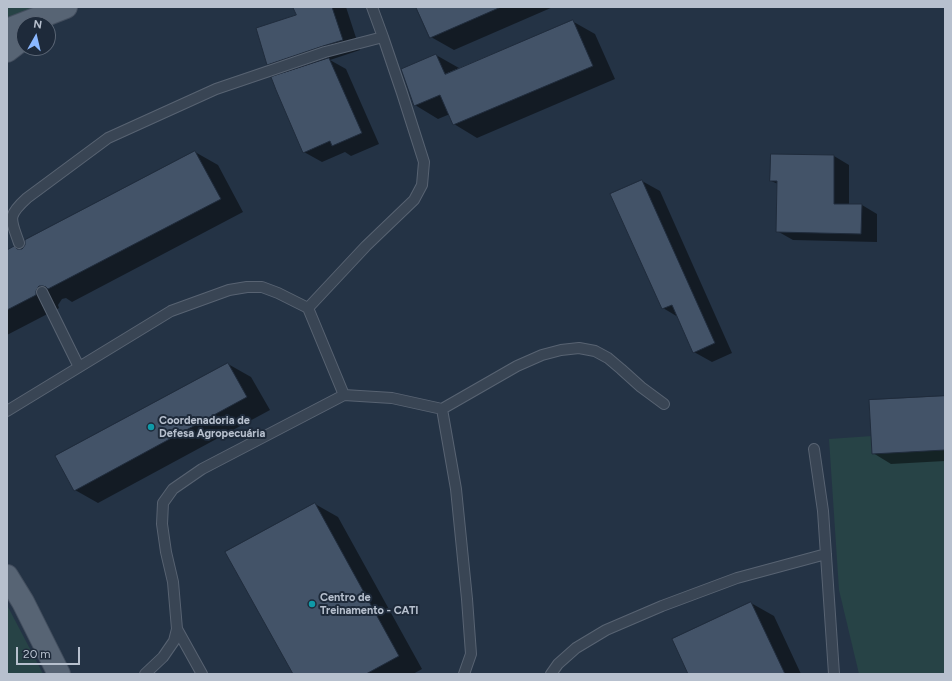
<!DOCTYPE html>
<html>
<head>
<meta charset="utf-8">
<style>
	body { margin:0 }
	#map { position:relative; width:952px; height:681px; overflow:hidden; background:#243345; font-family:Figtree,sans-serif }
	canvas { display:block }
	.frame { position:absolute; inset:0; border:8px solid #b7c0ce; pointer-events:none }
	.north { position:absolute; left:16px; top:16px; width:40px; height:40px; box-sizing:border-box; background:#1e2a3a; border:1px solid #5b6675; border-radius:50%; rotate:8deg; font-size:11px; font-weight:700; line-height:16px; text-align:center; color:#b7c0ce }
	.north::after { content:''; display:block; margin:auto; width:14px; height:18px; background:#8bb8ff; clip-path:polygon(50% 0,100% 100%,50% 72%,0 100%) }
	.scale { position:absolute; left:16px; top:647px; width:64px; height:18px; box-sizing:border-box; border:2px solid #b7c0ce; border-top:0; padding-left:5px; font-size:12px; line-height:14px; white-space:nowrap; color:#b7c0ce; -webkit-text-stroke:3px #1e2a3a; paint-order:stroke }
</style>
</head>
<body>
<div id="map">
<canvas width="952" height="681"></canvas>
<div class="frame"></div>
<div class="north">N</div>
<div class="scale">20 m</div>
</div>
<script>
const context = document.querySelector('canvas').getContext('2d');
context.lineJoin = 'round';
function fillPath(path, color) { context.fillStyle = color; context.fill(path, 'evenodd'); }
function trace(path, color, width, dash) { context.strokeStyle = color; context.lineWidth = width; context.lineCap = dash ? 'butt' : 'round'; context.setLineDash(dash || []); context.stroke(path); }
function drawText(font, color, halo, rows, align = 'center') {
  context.font = font + ' Figtree,sans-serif'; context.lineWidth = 4; context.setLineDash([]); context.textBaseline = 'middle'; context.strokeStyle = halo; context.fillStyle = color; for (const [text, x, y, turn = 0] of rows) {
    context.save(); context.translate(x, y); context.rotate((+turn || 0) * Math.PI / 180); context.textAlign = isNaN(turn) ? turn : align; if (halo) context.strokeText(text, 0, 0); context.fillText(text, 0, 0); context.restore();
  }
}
fillPath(new Path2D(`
	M7,7H45L7,26Z
	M872,436L945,450V674H859L839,590L829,439Z
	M7,605L40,668L43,674H7Z`), '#274346');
fillPath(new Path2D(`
	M294,7H346L360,50L330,60L346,69L379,144L351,156L345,152L322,162L304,152L285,74L268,64L297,16Z
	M418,7H553L454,50L431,37Z
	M572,21L595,34L615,79L477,138L454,124L450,114L438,119L415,105L436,55L459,68V69Z
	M195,152L218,165L243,212L72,302L66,298L62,299L58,305L59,308L7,335V251L22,250Z
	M834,156L849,165V205H862L877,214V242L793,240L777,231L778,184L771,181Z
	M642,181L660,191L732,353L712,362L694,352L678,317L663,308Z
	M228,364L251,377L270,410L98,503L75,490Z
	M945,397V461L891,464L873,453Z
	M315,504L338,517L422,669L413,674H294Z
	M751,603L774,616L801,674H689Z`), '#0007');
const building = new Path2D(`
	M293,7H332L343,40L323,46L267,65L256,28L296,15Z
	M416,7H501L430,38Z
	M573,20L593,66L453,125L440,95L414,106L401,69L436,54L445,74Z
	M329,58L362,133L332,146L330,141L303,153L276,90L271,77Z
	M195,151L221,199L48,289L46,287L43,286H39L36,291V295L7,310V250L14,246L17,249H22L25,245V240Z
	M771,154L834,155V204H862L861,234L776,232L777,181H770Z
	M642,180L715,343L693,353L672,305L662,309L610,194Z
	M228,363L247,397L74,491L55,456Z
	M945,396V450L872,454L869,400Z
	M315,503L399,656L366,674H293L225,552Z
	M751,602L785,674H688L672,639Z`);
fillPath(building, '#435368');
trace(building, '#202c3c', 1);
const lane = new Path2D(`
	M372,7L383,37
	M19,243C11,219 6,217 27,198L108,138L216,89L325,52L383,37L402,93L424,162L422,185L414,200L366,246L308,308
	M42,292L79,367
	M442,409L517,366L542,355L561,350L579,348L595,351L608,358L621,369L641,387L664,404
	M7,411L171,311L229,290L247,287H262L278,293L308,308L344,395
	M814,449L823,511L834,674
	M177,629L202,674
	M145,674L163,657L174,641L177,629L173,582L166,552L162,524L163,503L173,489L202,469L344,395L392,398L442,409L456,489L467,599L471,654L464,674
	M551,674L558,664L576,648L606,630L662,606L737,578L826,554`);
const primary = new Path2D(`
	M7,30L66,7
	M7,51L24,38
	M7,576L23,602L59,674`);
trace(lane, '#586372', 12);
trace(primary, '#434e5e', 24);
trace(lane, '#394554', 10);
trace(primary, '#576474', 22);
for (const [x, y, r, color] of [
	[151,427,4,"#0f9aa8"],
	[312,604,4,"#0f9aa8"]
]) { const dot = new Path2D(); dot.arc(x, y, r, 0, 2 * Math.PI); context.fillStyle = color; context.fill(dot); trace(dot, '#1e2a3a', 1.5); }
drawText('bold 11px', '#b7c0ce', '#1e2a3a', [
	["Coordenadoria de",159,421],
	["Defesa Agropecuária",159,434],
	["Centro de",320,598],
	["Treinamento - CATI",320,611]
], 'left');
</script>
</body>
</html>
